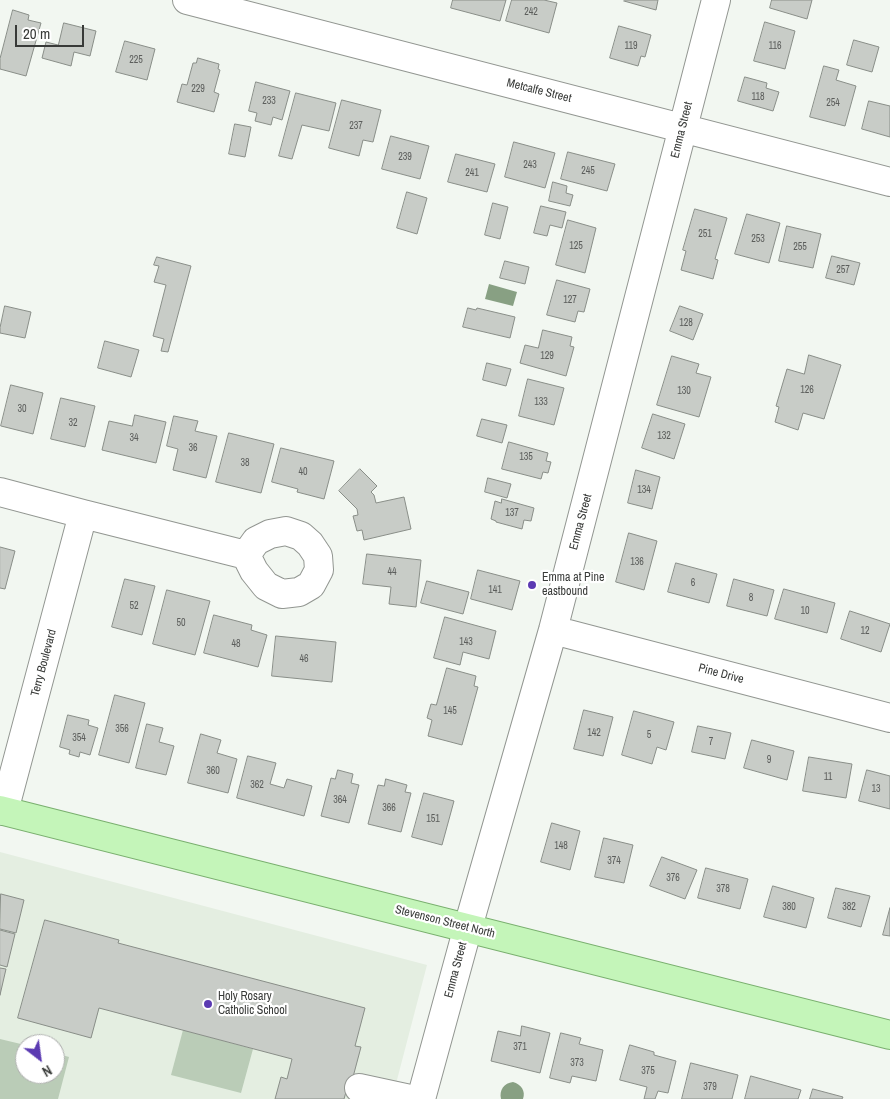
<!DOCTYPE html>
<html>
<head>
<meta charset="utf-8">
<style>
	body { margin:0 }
	#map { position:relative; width:890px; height:1099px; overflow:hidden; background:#f2f7f1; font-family:"Archivo Narrow",sans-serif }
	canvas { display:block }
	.north { position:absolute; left:15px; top:1034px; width:50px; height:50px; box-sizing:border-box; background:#fff; border:1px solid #afb0af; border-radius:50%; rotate:150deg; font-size:14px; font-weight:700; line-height:20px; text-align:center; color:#383a38 }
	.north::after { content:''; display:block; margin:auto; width:18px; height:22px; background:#5b3ab2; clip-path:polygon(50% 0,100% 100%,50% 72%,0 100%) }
	.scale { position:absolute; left:15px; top:25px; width:69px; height:22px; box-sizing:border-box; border:2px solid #383a38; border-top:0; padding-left:6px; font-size:15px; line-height:18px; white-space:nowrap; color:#383a38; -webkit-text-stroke:4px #fff; paint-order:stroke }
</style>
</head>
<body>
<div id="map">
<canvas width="890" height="1099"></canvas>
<div class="north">N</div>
<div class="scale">20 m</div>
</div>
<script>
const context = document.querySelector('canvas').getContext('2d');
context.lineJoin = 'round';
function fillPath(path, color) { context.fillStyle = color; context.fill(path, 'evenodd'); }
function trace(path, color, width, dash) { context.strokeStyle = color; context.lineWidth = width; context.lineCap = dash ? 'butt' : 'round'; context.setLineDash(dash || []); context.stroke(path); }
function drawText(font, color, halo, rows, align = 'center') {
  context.font = font + ' "Archivo Narrow",sans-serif'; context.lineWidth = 4.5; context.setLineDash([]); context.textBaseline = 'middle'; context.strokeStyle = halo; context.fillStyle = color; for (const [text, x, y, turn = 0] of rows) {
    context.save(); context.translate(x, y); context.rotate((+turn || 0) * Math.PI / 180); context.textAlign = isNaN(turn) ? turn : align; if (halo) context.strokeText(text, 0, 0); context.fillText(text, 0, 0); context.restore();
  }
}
fillPath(new Path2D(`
	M0,852L427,965L392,1099H0ZM25,1044H55V1074H25Z`), '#e4eee1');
fillPath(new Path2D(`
	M183,1030L253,1049L241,1093L171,1075Z
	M0,1039L25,1045V1074H55V1053L69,1057L58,1099H0Z`), '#baccb7');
fillPath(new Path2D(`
	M489,284L517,292L513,306L485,299Z
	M513,1082C521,1084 526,1091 523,1099H501C499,1090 504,1083 513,1082Z`), '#88a083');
const building = new Path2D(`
	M453,0H506L500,21L451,8Z
	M512,0H544L557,3L549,33L506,21Z
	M625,0H658L656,10L624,1Z
	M772,0H812L807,19L770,8Z
	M13,10L29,15L28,20L41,23L26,76L0,69V59Z
	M765,22L795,31L785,69L754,61Z
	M64,23L96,31L90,56L74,52L71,66L42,58L46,42L58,45Z
	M619,26L651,35L645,57L641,56L638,66L610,58Z
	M854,40L879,47L872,72L847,65Z
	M125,41L155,49L147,80L116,72Z
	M198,58L219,64L218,69L220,70L214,92L219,94L214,112L177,102L182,84L187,85L193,63H196Z
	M824,66L839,70L836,80L856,86L845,126L810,117Z
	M745,77L767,83L766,88L779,92L773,111L738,101Z
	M256,82L290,91L282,120L273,117L271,125L255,121L257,113L249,111Z
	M296,93L336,103L329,131L302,125L292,159L279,156Z
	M342,100L381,110L373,142L363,140L359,156L329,148Z
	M869,101L890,106V137L862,129Z
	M235,124L251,127L245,157L229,154Z
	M391,136L429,146L420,179L382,169Z
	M514,142L555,153L545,188L505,177Z
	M568,152L615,164L607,191L561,179Z
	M456,154L495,164L487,192L448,182Z
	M553,182L567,186L566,193L573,195L570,206L549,201Z
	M407,192L427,198L417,234L397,228Z
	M493,203L508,207L500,239L485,235Z
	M541,206L566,212L562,228L550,225L547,236L534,233Z
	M695,209L727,218L715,259L718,260L713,279L681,270L686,251L683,250Z
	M747,214L780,223L769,263L735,254Z
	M568,220L596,228L585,273L556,265Z
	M787,226L821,234L813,268L779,261Z
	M832,256L860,263L854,285L826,278Z
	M157,257L191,266L168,352L161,351L164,339L153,336L166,285L154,282L159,266L154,265Z
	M505,261L529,267L525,284L500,278Z
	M557,280L590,289L584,312L578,311L575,322L547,315Z
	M5,306L31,312L25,338L0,333V328Z
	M680,306L703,314L693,340L670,331Z
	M468,308L476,310L477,308L515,317L510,338L463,327Z
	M543,330L572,337L570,346L574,347L566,376L520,363L525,345L538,348Z
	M105,341L139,350L131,377L98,368Z
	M809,355L841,365L824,419L803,413L798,430L775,422L779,407L776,406L787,369L804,374Z
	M672,356L699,364L696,373L711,377L699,417L657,405Z
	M487,363L511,369L506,386L483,380Z
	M528,379L564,388L554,425L519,416Z
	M11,385L43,393L33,434L1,426Z
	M61,398L95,406L85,447L51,439Z
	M653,414L685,424L674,459L642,448Z
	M135,415L166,422L156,463L102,450L109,421L132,426Z
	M174,416L198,421L195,431L217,436L206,478L173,470L178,449L167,446Z
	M482,419L507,425L502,443L477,436Z
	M229,433L274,444L261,493L216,482Z
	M509,442L548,453L546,461L551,462L548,473L543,472L541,479L502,469Z
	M281,448L334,461L324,499L297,492L298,489L272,482Z
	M360,469L377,486L371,492L374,495L376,503L404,497L411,529L364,540L362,530L357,531L353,516L358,515L357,509L339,491Z
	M636,470L660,477L652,509L628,503Z
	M488,478L511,484L507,498L485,492Z
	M502,499L534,508L531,521L524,520L522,529L496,522V521L491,519L495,501L501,503Z
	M629,533L657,541L644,590L616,582Z
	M0,547L15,551L5,589L0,588Z
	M367,554L421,560L416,607L389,604L391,587L363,584Z
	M676,563L717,574L709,603L668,592Z
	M478,570L520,581L512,610L471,599Z
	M125,579L155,586L142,635L112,627Z
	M734,579L774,590L767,616L727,606Z
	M427,581L469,592L463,614L421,603Z
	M784,589L835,603L827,633L775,619Z
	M167,590L210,601L195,655L153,644Z
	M850,611L890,624L881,652L841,639Z
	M214,615L252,625L251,630L267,635L258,667L204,653Z
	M445,617L496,631L489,659L463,652L460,665L434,658Z
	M276,636L336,642L332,682L272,676Z
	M447,668L476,676L474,686L478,687L462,745L428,736L432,720L427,718L431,704L436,705Z
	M115,695L145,703L129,763L99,755Z
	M584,710L613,717L603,756L574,749Z
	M634,711L674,722L666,750L657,747L652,764L622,755Z
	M68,715L89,720L88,725L98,728L90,755L80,752L79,757L69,754L70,750L60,747Z
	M147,724L163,728L159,742L174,746L166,775L136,768Z
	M698,726L731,733L725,759L692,752Z
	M201,734L221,740L217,753L237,759L228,793L188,783Z
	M752,740L794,751L787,780L744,768Z
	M248,756L276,763L270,784L284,788L287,779L312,786L304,816L237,798Z
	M809,757L852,764L846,798L803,791Z
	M338,770L353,774L351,783L359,785L349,823L321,816L331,778L335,779Z
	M867,770L890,776V809L859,801Z
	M386,779L407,785L405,792L411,793L401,832L368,824L378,785L384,786Z
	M424,793L454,801L442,845L412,837Z
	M552,823L580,831L570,870L541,862Z
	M604,838L633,845L624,883L595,877Z
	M662,857L697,870L685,899L650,886Z
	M706,868L748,879L740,909L698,898Z
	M773,886L814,898L806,928L764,917Z
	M836,888L870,896L861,927L828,918Z
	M1,894L24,900L16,933L0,929Z
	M890,908V936L883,935Z
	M45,920L119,940L118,943L365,1008L355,1046L361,1047L349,1092H346L344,1099H275L281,1077L287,1079L292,1059L99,1008L91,1038L18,1018Z
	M0,930L15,934L7,967L0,965Z
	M0,968L6,969L0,995Z
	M522,1026L550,1033L540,1073L491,1061L498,1031L520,1036Z
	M561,1033L581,1038L579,1044L603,1050L596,1081L572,1076L570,1083L550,1078Z
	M630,1045L654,1052V1055L676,1061L668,1093L658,1091L655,1099H644L647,1087L620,1080Z
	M691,1063L738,1075L732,1099H682Z
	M751,1076L801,1090L798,1099H745Z
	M813,1089L843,1097L842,1099H810Z`);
fillPath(building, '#c8ccc7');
trace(building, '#898e88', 1);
const minor = new Path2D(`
	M187,0L890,182
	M0,492L83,514L246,555L254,571L266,586L282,594L299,592L311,585L319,570L318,556L310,544L301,536L286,531L270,534L256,541L246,555
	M553,630L890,718
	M4,811L83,514
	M359,1088L410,1099
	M421,1099L468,927L553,630L716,0`);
const major = new Path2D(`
	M0,810L890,1035`);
trace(minor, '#929691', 30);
trace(major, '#79af6e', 30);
trace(minor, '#fff', 28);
trace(major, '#c4f5b9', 28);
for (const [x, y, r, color] of [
	[532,585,5,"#5b3ab2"],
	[208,1004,5,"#5b3ab2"]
]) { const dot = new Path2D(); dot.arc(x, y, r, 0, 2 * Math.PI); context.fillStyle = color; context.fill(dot); trace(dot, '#fff', 2); }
drawText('10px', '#5c5e5c', null, [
	["242",531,12],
	["119",631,46],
	["116",775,46],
	["225",136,60],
	["229",198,89],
	["118",758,97],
	["233",269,101],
	["254",833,103],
	["237",356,126],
	["239",405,157],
	["243",530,165],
	["245",588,171],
	["241",472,173],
	["251",705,234],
	["253",758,239],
	["125",576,246],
	["255",800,247],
	["257",843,270],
	["127",570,300],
	["128",686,323],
	["129",547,356],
	["126",807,390],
	["130",684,391],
	["133",541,402],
	["30",22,409],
	["32",73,423],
	["132",664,436],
	["34",134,438],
	["36",193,448],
	["135",526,457],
	["38",245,463],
	["40",303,472],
	["134",644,490],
	["137",512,513],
	["136",637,562],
	["44",392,572],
	["6",693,583],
	["141",495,590],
	["8",751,598],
	["52",134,606],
	["10",805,611],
	["50",181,623],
	["12",865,631],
	["143",466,642],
	["48",236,644],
	["46",304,659],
	["145",450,711],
	["356",122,729],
	["142",594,733],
	["5",649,735],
	["354",79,738],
	["7",711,742],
	["9",769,760],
	["360",213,771],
	["11",828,777],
	["362",257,785],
	["13",876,789],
	["364",340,800],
	["366",389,808],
	["151",433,819],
	["148",561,846],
	["374",614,861],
	["376",673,878],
	["378",723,889],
	["380",789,907],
	["382",849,907],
	["371",520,1047],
	["373",577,1063],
	["375",648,1071],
	["379",710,1087]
]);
drawText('12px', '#383a38', '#fff', [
	["Metcalfe Street",539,91,14],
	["Emma Street",682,130,-76],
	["Emma Street",581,522,-75],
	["Terry Boulevard",44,663,-75],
	["Pine Drive",721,674,15],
	["Stevenson Street North",445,922,14],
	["Emma Street",456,970,-75]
]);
drawText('12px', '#383a38', '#fff', [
	["Emma at Pine",542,578],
	["eastbound",542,592],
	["Holy Rosary",218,997],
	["Catholic School",218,1011]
], 'left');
</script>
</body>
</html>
